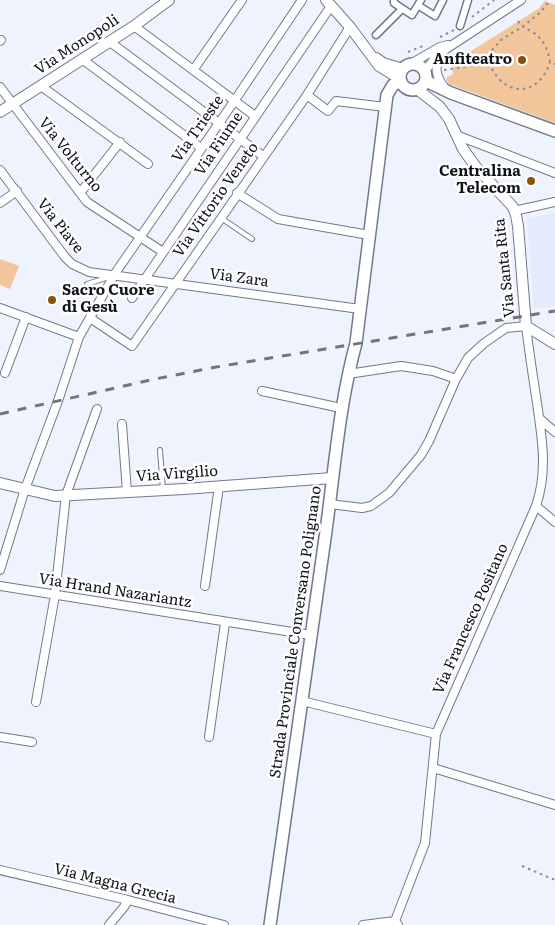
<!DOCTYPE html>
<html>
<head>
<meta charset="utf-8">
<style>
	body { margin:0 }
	canvas { display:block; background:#eff3fd }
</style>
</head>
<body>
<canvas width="555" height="925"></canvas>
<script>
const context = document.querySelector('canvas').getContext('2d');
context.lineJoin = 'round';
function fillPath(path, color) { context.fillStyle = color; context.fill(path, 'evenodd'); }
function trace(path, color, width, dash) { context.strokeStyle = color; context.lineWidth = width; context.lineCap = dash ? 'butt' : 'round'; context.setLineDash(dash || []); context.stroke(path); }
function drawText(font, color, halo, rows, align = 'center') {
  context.font = font + ' Literata,serif'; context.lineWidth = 5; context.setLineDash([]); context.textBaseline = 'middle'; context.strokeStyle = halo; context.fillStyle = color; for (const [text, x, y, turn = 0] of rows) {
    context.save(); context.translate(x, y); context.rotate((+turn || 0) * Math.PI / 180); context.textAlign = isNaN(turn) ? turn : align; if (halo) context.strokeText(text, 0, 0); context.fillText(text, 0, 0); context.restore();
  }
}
fillPath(new Path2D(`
	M555,213V306L534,309L527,218Z`), '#e4ebfd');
fillPath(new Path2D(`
	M545,1L555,5V123L449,84L446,78L453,74L452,63L538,9Z
	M0,259L19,266L10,289L0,285Z`), '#f2c59b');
const service = new Path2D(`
	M221,218L252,239
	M87,284L109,277
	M160,450L163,490`);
const pedestrian = new Path2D(`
	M394,0V3L412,15L421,0
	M419,6L435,16L443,0
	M460,26L468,0
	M376,35L402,9`);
const minor = new Path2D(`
	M134,26L255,116
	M0,41L1,40
	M110,42L263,156
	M440,55C434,68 436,77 445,88
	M82,59L201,148
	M412,63L440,47L448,45
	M194,69L242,0
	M425,71L435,58L443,51L521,0
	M41,86L148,164
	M0,87L87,202L163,252
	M307,95L328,111L336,101L385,107
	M456,135L555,173
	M0,170L65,257L72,264L89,272L360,309
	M80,193L120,142
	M237,193L278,219L369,235
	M0,203L17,191
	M514,211L555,202
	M132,298L331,6
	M0,308L79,337
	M90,318L132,346L307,95L350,27
	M5,373L26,317
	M348,374L401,366L433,371L456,379
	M262,391L341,408
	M539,418L555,432
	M122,424L127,492
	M330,504L362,508L371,506L389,493L421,455L429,441L456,379L468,358L483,344L506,328L526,326C529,351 533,377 537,403C542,439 548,470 536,506L436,734L425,843L395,921
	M536,506L555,522
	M0,570L25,489L58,401L79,337L116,272L235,100L302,0
	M0,586L311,635
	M205,586L219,486
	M302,701L436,734
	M36,702L55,595L66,495L97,409
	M0,737L32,742
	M209,737L225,623
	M433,768L555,805
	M0,870L128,900L224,925
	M109,925L124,907L128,900
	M363,925L395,921L398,925`);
const tertiary = new Path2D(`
	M326,0L350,27L379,66L400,79
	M376,58L383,63L403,69
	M417,89L440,107L449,119L463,149L476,167L513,207L516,215L518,226L526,326L555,344
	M0,112L134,26L169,0
	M0,483L55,496L184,489L332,478`);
const secondary = new Path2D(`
	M400 77a13 13 0 1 1 26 0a13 13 0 1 1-26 0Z
	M426,81L451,93L555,131
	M270,925C288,798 306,672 324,545C334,478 338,409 356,343L387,95L393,85L401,81`);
trace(service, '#70798d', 6);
trace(pedestrian, '#70798d', 9);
trace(minor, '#70798d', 10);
trace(tertiary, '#70798d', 12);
trace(secondary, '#70798d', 14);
trace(new Path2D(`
	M472,17L494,0
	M518,21C522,27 525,28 531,31C543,38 548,49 550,62L555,64
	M440,37L454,30
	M408,52L423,46
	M489,63L492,50L502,39L522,27L541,12L550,0
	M444,70L489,63C492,69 495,75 500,80C520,99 543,86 550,62
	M522,866L555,880`), '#888c95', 2, [2.5, 4]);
trace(service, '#fff', 4);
trace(pedestrian, '#fff', 6);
trace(minor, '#fff', 8);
trace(tertiary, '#fff', 10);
trace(secondary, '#fff', 11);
trace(new Path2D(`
	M0,414L155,379L216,367L555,311`), '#72757d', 3, [9, 9]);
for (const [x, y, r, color] of [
	[522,60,5,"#8a5107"],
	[531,181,5,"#8a5107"],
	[52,300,5,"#8a5107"]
]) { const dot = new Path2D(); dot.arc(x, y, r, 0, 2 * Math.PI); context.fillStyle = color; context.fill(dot); trace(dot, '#fff', 2); }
drawText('15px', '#10121a', '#fff', [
	["Via Monopoli",77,45,-33],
	["Via Trieste",198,129,-55],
	["Via Fiume",219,144,-56],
	["Via Volturno",70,155,51],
	["Via Vittorio Veneto",216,200,-55],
	["Via Piave",60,226,52],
	["Via Santa Rita",505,268,-96],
	["Via Zara",239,278,8],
	["Via Virgilio",177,474,-4],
	["Via Hrand Nazariantz",115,591,9],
	["Via Francesco Positano",471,619,-66],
	["Strada Provinciale Conversano Polignano",296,632,-82],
	["Via Magna Grecia",115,884,14]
]);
drawText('bold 15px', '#10121a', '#fff', [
	["Anfiteatro",512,60],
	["Centralina",521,172],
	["Telecom",521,189],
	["Sacro Cuore",62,291,"left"],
	["di Gesù",62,308,"left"]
], 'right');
</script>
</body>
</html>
